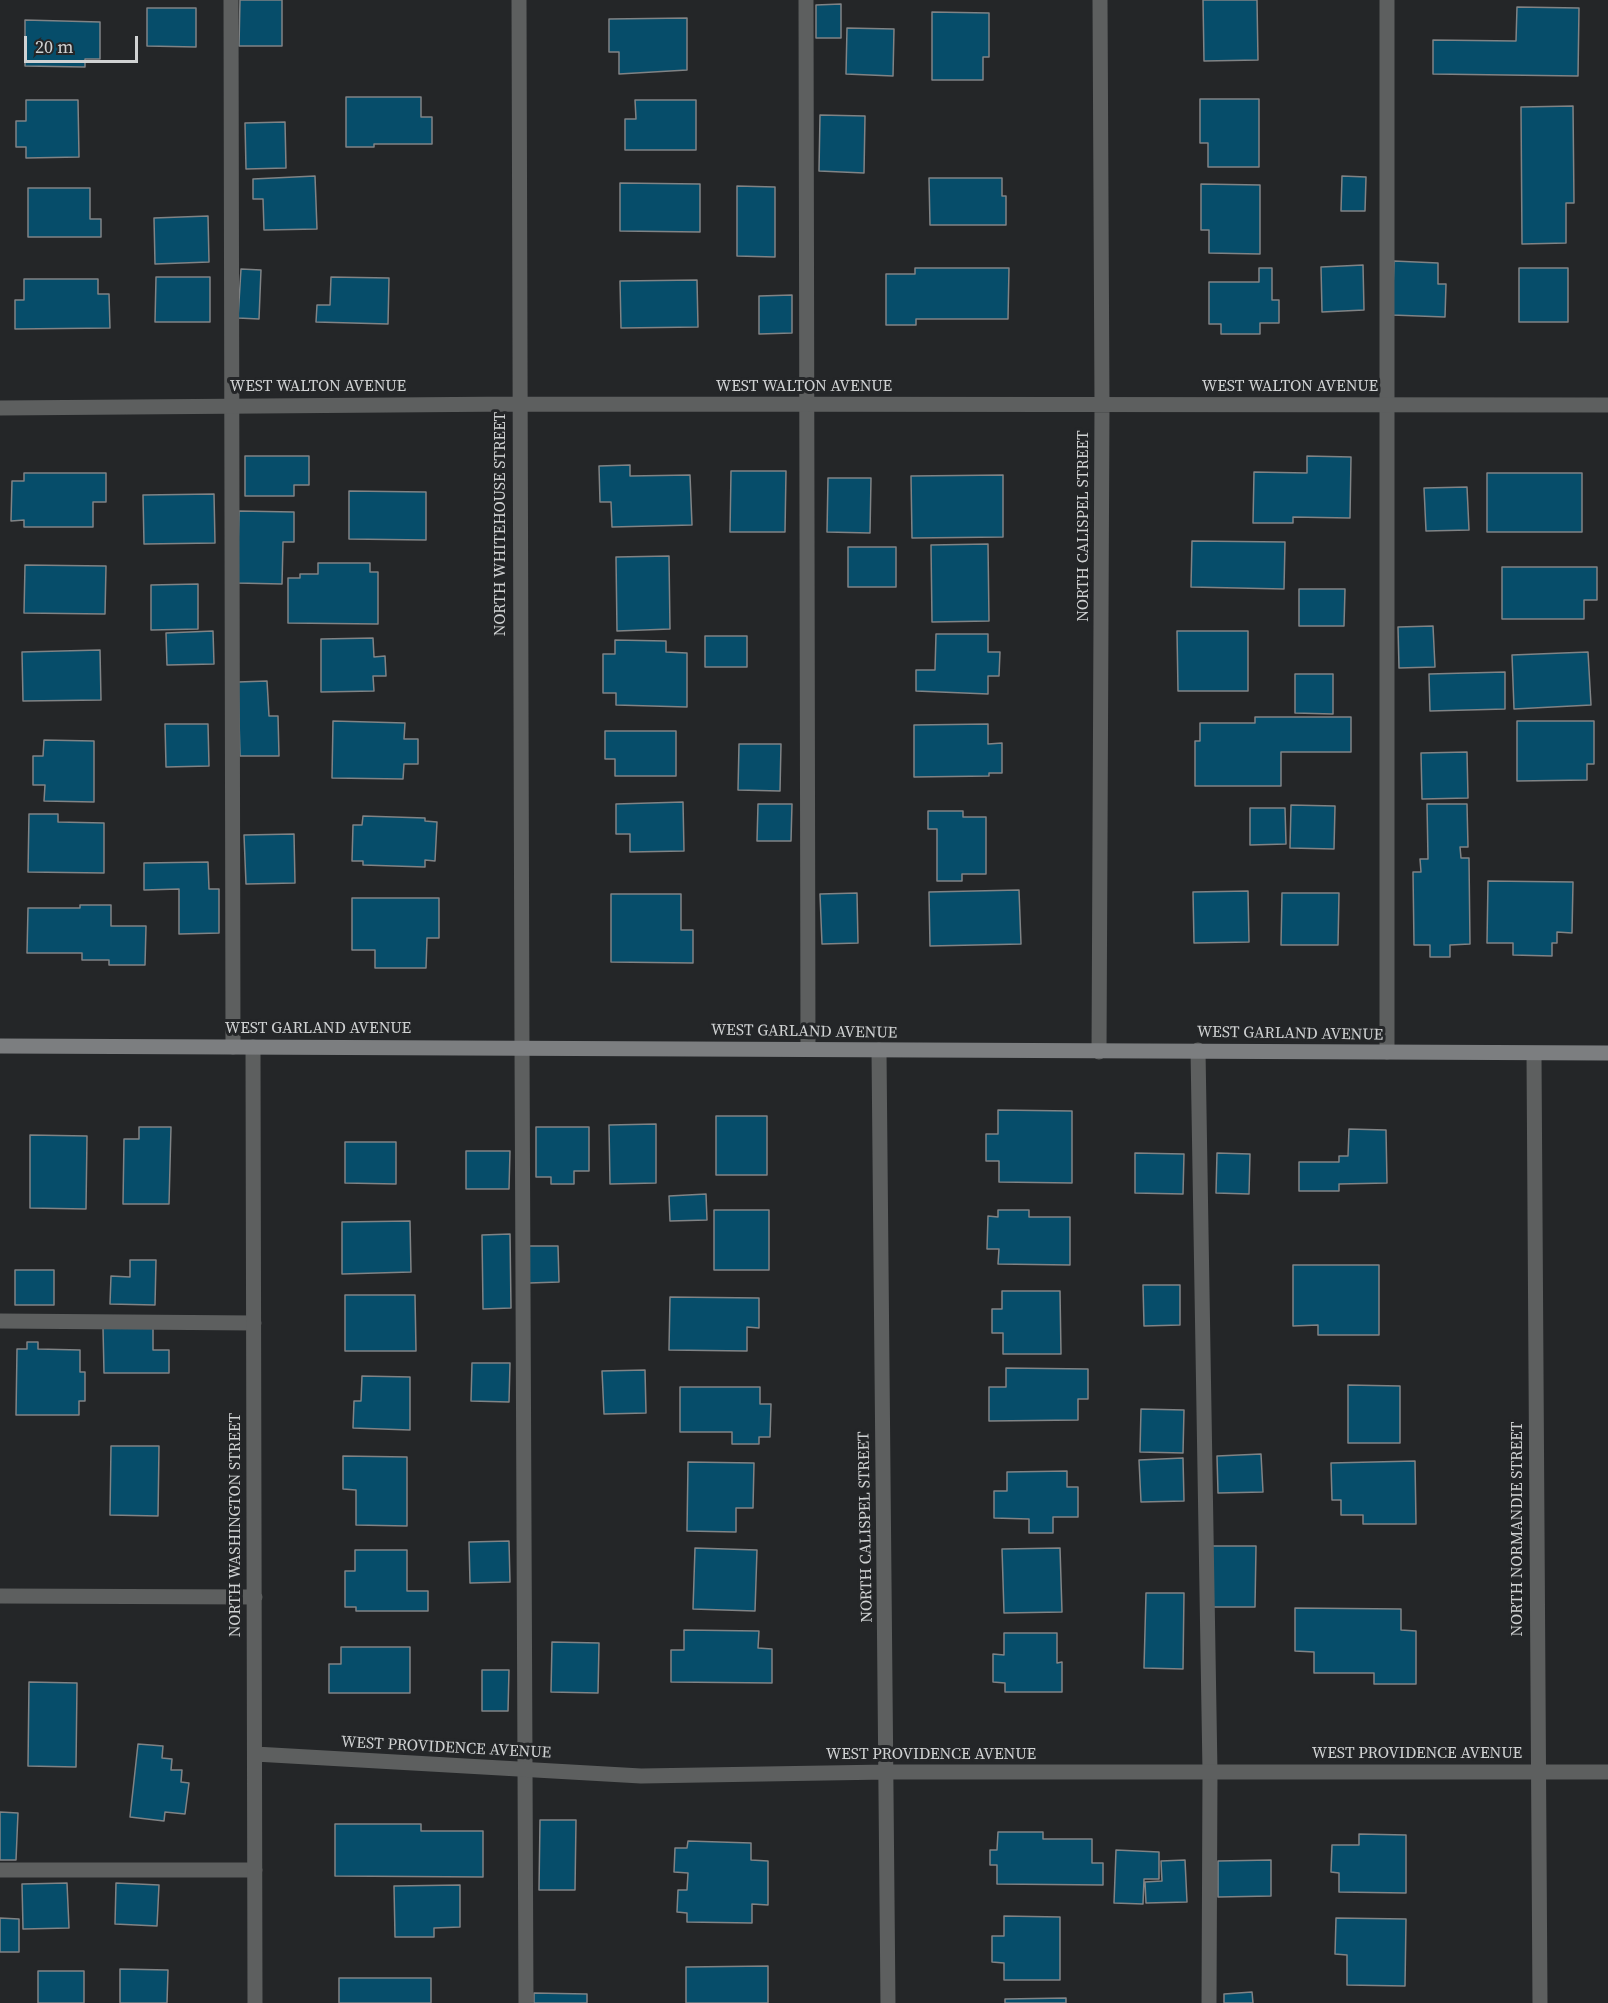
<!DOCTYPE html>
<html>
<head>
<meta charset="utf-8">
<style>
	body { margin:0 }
	#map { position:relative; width:1608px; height:2003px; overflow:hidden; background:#242628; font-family:"Source Serif 4",serif }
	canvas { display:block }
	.scale { position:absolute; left:24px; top:36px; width:114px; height:27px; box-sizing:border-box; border:3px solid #d0d2d3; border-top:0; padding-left:8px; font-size:18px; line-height:21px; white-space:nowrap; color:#d0d2d3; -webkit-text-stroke:4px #242628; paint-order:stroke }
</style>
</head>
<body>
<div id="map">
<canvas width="1608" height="2003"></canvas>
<div class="scale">20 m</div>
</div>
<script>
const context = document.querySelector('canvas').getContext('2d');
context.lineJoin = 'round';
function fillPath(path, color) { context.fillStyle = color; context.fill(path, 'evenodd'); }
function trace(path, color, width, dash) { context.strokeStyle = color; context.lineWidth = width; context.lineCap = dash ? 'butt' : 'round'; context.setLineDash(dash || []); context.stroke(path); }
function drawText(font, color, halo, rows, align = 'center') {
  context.font = font + ' "Source Serif 4",serif'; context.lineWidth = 6; context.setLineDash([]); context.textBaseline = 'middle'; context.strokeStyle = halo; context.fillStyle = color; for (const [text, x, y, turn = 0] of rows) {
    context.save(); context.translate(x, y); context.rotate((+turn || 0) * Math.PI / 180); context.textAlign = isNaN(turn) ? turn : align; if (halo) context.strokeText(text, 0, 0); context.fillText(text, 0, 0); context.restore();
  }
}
const building = new Path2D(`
	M240,0H282V46H239Z
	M1203,0H1257L1258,60L1204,61Z
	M841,4V38H816V5Z
	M1517,7L1579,8L1578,76L1433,74V40L1516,41Z
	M147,8H196V47L147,46Z
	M932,12L989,13V57H983V80H932Z
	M687,18V70L619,74V52H609V19Z
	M25,20L100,22V59H85V67L25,66Z
	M847,28L894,29L893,76L846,74Z
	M346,97H421V117H432V144H374V147H346Z
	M1200,99H1259V167H1208V143H1200Z
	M26,100H78L79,157L26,158V147H16V121H26Z
	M635,100H696V150H625V119H636Z
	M1573,106L1574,203H1566V243L1522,244L1521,107Z
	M820,115L865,116L864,173L819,171Z
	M285,122L286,168L246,169L245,123Z
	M315,176L317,229L264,230L263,199H253V179Z
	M1342,176L1366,177L1365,211H1341Z
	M929,178H1002V196H1006V225H930Z
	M620,183L700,184V232L620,231Z
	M1201,184L1260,185V254L1209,253V230H1201Z
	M737,186L775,187V257L737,256Z
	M28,188H90V219H101V237H28Z
	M208,216L209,262L155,264L154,218Z
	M1394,261L1438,263V284H1446L1445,317L1392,315Z
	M1363,265L1364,310L1322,312L1321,267Z
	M915,268H1009L1008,319H916V325H886V274H915Z
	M1259,268H1272V300H1279V323H1260V334H1221V324H1209V282H1259Z
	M1519,268H1568V322H1519Z
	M241,269L261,270L259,319L238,318Z
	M156,277H210V322H155Z
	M331,277L389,278L388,324L316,322L317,305H330Z
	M24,279H98V294H109L110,328L15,329V300H24Z
	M697,280L698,327L621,328L620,281Z
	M792,295V333L759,334V296Z
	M245,456H309V485H294V496H245Z
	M1307,456L1351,457L1350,518L1293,517V523H1253L1254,472L1307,473Z
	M630,465V476L690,475L692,525L612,527L611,502H600L599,466Z
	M731,471H786L785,532H730Z
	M24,473H106V502H93V527H24V520L11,521L12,481H24Z
	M1487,473H1582V532H1487Z
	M1003,475V537L912,538L911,476Z
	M828,478H871L870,533L827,532Z
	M1467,487L1469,530L1426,531L1424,488Z
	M349,491L426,492V540L349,539Z
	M214,494L215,543L144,544L143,495Z
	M239,511L294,512V542H283L282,584L237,583Z
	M1192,541L1285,542L1284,589L1191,587Z
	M988,544L989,621L932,622L931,545Z
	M848,547H896V587H848Z
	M669,556L670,629L617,631L616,557Z
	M318,563H370V572H378V624L288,623V578H300V574H318Z
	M25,565L106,566L105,614L24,613Z
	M1502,567H1597V600H1584V619H1502Z
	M198,584V629L151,630V585Z
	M1299,589H1345L1344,626H1299Z
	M1433,626L1435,667L1399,668L1398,627Z
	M213,631L214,664L167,665L166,633Z
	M1177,631H1248V691H1178Z
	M936,634H988V652H1000L999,676H988V694L916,691V670H935Z
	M705,636H747V667H705Z
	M373,638L374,657L385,656L386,676H373L374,691L321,692V639Z
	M615,640L666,641V652L687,653V707L616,705V693H603V654H615Z
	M100,650L101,700L23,701L22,652Z
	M1588,652L1591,705L1514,709L1512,655Z
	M1505,672V709L1430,711L1429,674Z
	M1295,674H1333V714L1295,713Z
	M267,681L269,716H278L279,756H240L238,682Z
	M1255,717H1351V752H1281V786H1195V741H1200V723H1255Z
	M333,721L405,723L404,739H418V764H404L403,779L332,778Z
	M1517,721H1594V764H1587V780L1517,781Z
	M165,724H208L209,766L166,767Z
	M988,724V744L1002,743V773H989V776L914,777V725Z
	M605,731H676V776H615V759H605Z
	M44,740L94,741V802L44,801L45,785H33V756H43Z
	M739,744H781L780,791L738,790Z
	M1467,752L1468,798L1422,799L1421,753Z
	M683,802L684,851L630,852V834H616V804Z
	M758,804H792L791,841H757Z
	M1427,804H1467L1468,847H1460L1461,858H1469L1470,944L1450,945V957H1430V945H1414L1413,872H1421L1420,859H1428Z
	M1291,805L1335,806L1334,849L1290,848Z
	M1250,808H1285L1286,844L1250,845Z
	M928,811H963V817H986V874H962V881H937V829H928Z
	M29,814H58V822L104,823V873L28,872Z
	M363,816L425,818V821L437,822L435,861L425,860V867L363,865V861H352L353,825H362Z
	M294,834L295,883L246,884L244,835Z
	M208,862L209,889H219V933L179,934V889L144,890V863Z
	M1488,881L1573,882L1572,933L1557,932V943H1552V956L1513,955V943H1487Z
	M1019,890L1021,944L930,946L929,892Z
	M1248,891L1249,942L1194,943L1193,892Z
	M857,893L858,943L822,944L820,894Z
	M1282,893H1339L1338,945H1281Z
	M611,894H681V930H693V963L611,962Z
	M352,898H439V938H427L426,968H375V950H352Z
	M80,905H111V926H146L145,965H109V960H82V953H27L28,908H80Z
	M998,1110L1072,1111V1183L999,1182V1161H986V1134H998Z
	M716,1116H767V1175H716Z
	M656,1124V1183L610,1184L609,1125Z
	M139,1127H171L169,1204H123L124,1139H139Z
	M536,1127H589V1171H574V1184H551V1177H536Z
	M1349,1129L1386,1130L1387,1183L1339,1184V1191H1299V1162H1339V1156H1348Z
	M30,1135L87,1136L86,1209L30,1208Z
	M345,1142H396V1184L345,1183Z
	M466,1151H510L509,1189H466Z
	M1135,1153L1184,1154L1183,1194L1135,1193Z
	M1217,1153L1250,1154L1249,1194L1216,1193Z
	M706,1194L707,1220L670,1221L669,1196Z
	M714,1210H769V1270H714Z
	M998,1210H1029V1217H1070V1265L998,1264L999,1249H987L988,1216L998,1217Z
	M410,1221L411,1272L342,1274V1222Z
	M510,1234L511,1308L483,1309L482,1235Z
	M529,1246H558L559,1282L529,1283Z
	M130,1260H156L155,1305L110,1304L111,1276L130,1277Z
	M1293,1265H1379V1335H1318V1325L1293,1326Z
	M15,1270H54V1305H15Z
	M1143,1285H1180V1325L1144,1326Z
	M1002,1291H1060L1061,1354H1003V1333H992V1309H1002Z
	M345,1295H415L416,1351H345Z
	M670,1297L759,1298V1328L747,1327V1351L669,1350Z
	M103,1328H153V1350H169V1373H104Z
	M27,1342H38V1349L80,1350V1372H85V1401H79V1415H16L17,1349H27Z
	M472,1363H510L509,1402L471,1401Z
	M1006,1368L1088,1369V1399H1078V1420L989,1421V1387H1006Z
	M645,1370L646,1413L604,1414L602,1371Z
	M362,1376L410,1377V1430L353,1428L354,1401H361Z
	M1348,1385L1400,1386V1443H1348Z
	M680,1387H760V1404H771L770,1437H759V1444H732V1432H680Z
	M1141,1409L1184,1410L1183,1453L1140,1452Z
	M111,1446H159L158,1516L110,1515Z
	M1261,1454L1263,1492L1218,1493L1217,1456Z
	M343,1456L407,1457V1526L356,1525V1490L343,1489Z
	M1183,1458L1184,1501L1141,1502L1139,1460Z
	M1415,1461L1416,1524H1363V1515H1341V1500H1332L1331,1463Z
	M688,1462L754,1463L753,1508H736V1532L687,1531Z
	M1067,1471V1487H1078V1517H1053V1533H1029V1519L994,1518V1491H1007V1472Z
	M509,1541L510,1582L470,1583L469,1542Z
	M1210,1546H1256L1255,1607H1209Z
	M695,1548L757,1550L755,1611L693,1609Z
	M1060,1548L1062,1612L1004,1613L1002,1549Z
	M355,1550H407V1591H428V1611H356V1607H345V1571H355Z
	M1146,1593H1184L1183,1669L1144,1668Z
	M1295,1608L1401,1609V1630L1416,1631V1684H1374V1673H1314V1652L1295,1651Z
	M684,1630L759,1631L758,1648L772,1649V1683L671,1682V1650H684Z
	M1004,1633H1057V1663L1062,1662V1692H1005V1683L993,1682V1654L1004,1655Z
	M552,1642L599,1643L598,1693L551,1692Z
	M341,1647H410V1693H329V1664H341Z
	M482,1670H509L508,1711H482Z
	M29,1682L77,1683L76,1767L28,1766Z
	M138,1744L163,1746L162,1758L172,1759L171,1770H182L181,1782L189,1783L185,1814L165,1812L164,1821L130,1817Z
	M0,1812L18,1813L16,1860H0Z
	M540,1820H576L575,1890H539Z
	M335,1824H421V1831H483V1877L335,1876Z
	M998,1832H1043V1839H1092V1863H1103V1885L997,1884V1865H990V1850H997Z
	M1359,1834L1406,1835V1893L1339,1892V1873L1331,1872L1332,1845H1359Z
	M688,1841L751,1843V1860L768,1861V1905L752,1904V1923L687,1922V1913L677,1912L678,1890H687L688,1873L674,1872L675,1848H687Z
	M1116,1850L1159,1852V1879H1144L1143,1904L1114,1903Z
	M1185,1860L1187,1902L1146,1903L1145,1882L1162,1881L1161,1861Z
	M1271,1860V1896L1218,1897V1861Z
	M67,1883L69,1928L23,1929L22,1884Z
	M116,1883L159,1885L157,1926L115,1924Z
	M460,1885V1927L434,1928V1937H395L394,1886Z
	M1004,1916L1060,1917V1980H1004V1963L992,1962V1936H1004Z
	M0,1918L19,1919V1952H0Z
	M1336,1918L1406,1919L1405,1986L1347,1985V1955L1335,1954Z
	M768,1966V2003H686V1967Z
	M120,1969L168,1970L167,2003H120Z
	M38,1971H84V2003H38Z
	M339,1978H431V2003H339Z
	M1252,1992L1253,2003H1224V1994Z
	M534,1993L587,1994V2003H534Z
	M1066,1998V2003H1005V1999Z`);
fillPath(building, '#064d6a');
trace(building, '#808385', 1.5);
trace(new Path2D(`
	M231,0L233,1047
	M806,0L808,1049
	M1387,0V1052
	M522,1048L526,2003
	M1198,1050L1210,1772L1209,2003
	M0,1321L254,1323
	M0,1870H255`), '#5d5f5f', 15);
trace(new Path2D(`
	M519,0L522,1048
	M0,408L519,404L1608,405
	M253,1047L255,2003
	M879,1050L888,2003
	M1099,1052L1102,405L1100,0
	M1534,1054L1540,2003
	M0,1596L255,1597
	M255,1754L641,1776L887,1772H1608`), '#5d5f5f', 15);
trace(new Path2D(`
	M0,1046L1608,1053`), '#7c7e80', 15);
drawText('16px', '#d0d2d3', '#242628', [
	["WEST WALTON AVENUE",318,387],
	["WEST WALTON AVENUE",804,387],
	["WEST WALTON AVENUE",1290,387],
	["NORTH WHITEHOUSE STREET",501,524,-90],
	["NORTH CALISPEL STREET",1084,526,-90],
	["WEST GARLAND AVENUE",318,1029],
	["WEST GARLAND AVENUE",804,1032,1],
	["WEST GARLAND AVENUE",1290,1034,1],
	["NORTH WASHINGTON STREET",236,1525,-90],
	["NORTH CALISPEL STREET",866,1527,-91],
	["NORTH NORMANDIE STREET",1518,1529,-90],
	["WEST PROVIDENCE AVENUE",446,1748,3],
	["WEST PROVIDENCE AVENUE",1417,1754],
	["WEST PROVIDENCE AVENUE",931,1755]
]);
</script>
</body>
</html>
